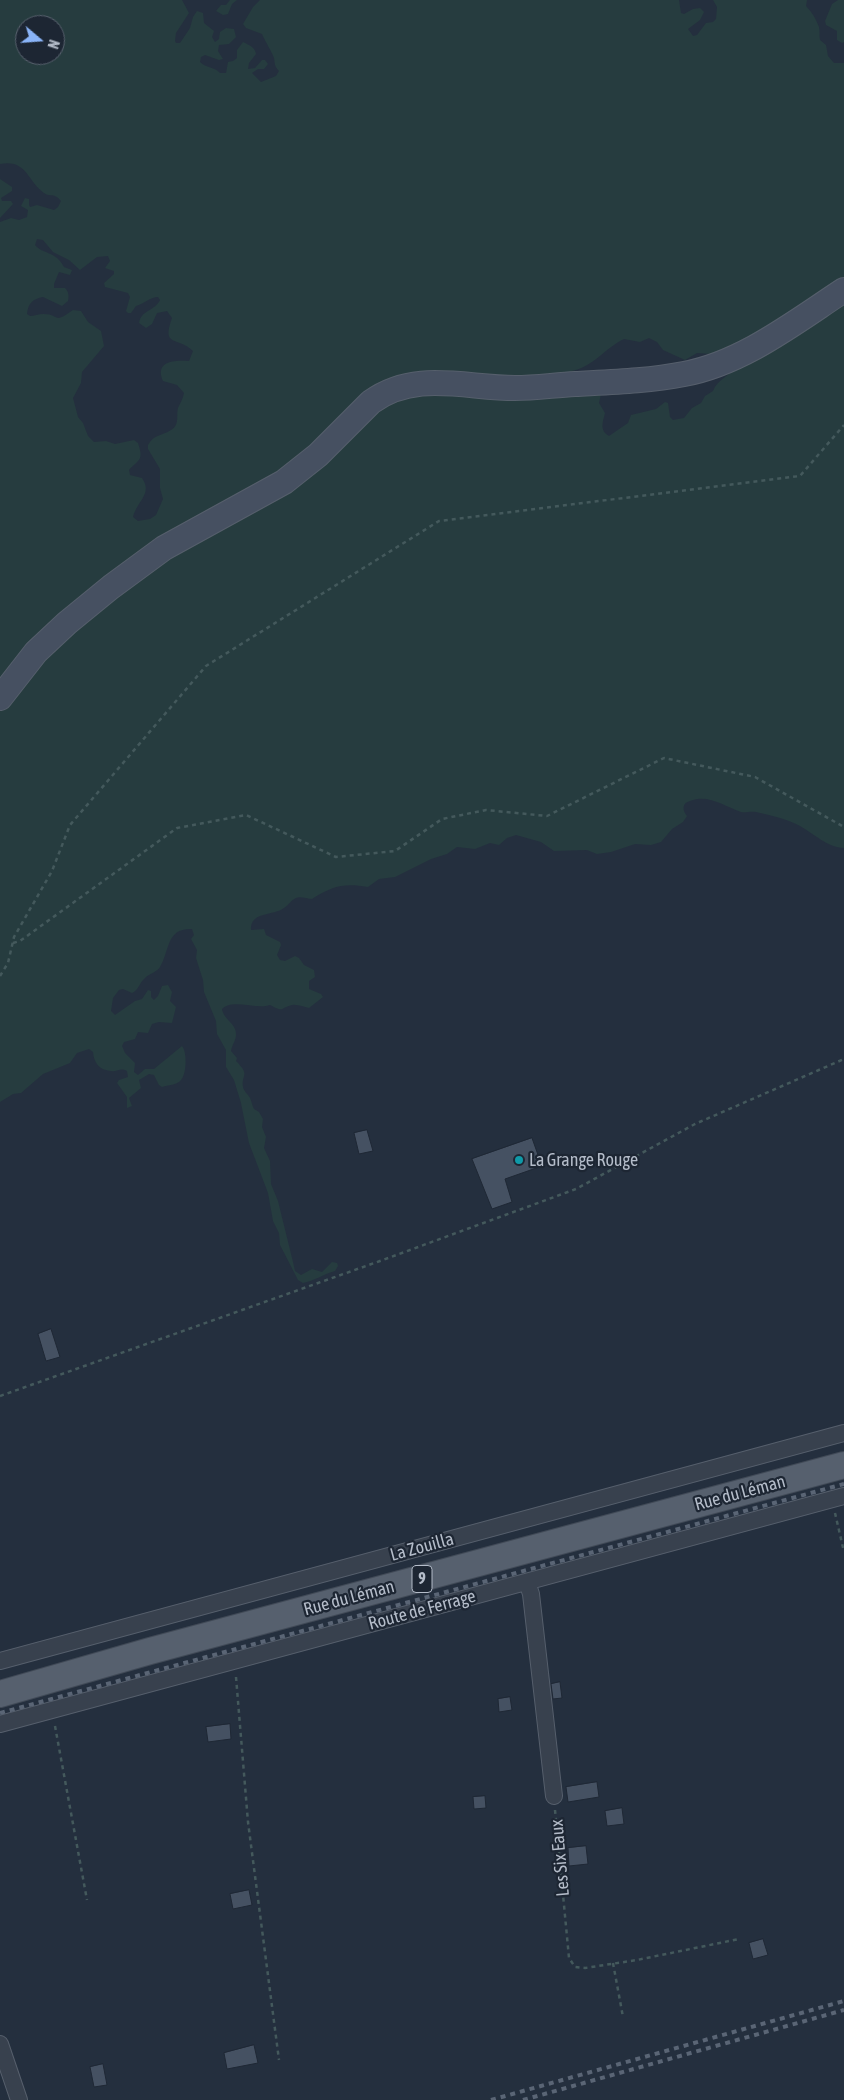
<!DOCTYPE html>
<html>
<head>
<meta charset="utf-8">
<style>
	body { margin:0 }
	#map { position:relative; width:844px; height:2100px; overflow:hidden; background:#242f3e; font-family:"Asap Condensed",sans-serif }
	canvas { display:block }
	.north { position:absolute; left:15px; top:15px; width:50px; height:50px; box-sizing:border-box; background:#1d2633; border:1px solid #59626f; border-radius:50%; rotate:108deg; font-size:14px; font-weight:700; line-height:20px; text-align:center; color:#b4bcc9 }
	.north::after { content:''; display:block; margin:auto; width:18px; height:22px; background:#8ab4f8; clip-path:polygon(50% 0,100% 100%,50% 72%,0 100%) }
</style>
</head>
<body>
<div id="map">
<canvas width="844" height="2100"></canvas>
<div class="north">N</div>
</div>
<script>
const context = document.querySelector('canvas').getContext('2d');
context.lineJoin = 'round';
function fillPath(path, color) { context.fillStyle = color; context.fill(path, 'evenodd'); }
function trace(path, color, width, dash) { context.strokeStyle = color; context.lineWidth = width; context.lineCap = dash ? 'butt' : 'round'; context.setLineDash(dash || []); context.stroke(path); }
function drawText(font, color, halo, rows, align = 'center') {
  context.font = font + ' "Asap Condensed",sans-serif'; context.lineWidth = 4.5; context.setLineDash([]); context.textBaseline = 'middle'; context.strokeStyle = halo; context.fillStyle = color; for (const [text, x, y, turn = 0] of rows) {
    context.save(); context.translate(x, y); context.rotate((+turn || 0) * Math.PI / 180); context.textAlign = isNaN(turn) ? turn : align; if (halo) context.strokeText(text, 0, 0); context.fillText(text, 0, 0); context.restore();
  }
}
fillPath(new Path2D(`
	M0,0H182L189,13L176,33L175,41L176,43H180L190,28L193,17L197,11L203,13L204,23L214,31L212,37L215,42L219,39L220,32L226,28L234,29L236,37L229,44L219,45L218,51L223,59L219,60L205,55L201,57L200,62C206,68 215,67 220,73H226L228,62L233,61L237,58V50L243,42C249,45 255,47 256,54L249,63L248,69L255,68L262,60H265L268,64L264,69H258L252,73L261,82L276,76L279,71C274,66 275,64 274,58C274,56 264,39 262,34L246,28L243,24L253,7L260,0H679L681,13L684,14L693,9L700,8L704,12L700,20L688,29L693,36L697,35L706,23L713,22L716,19L717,7L713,0H807L806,6C812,12 816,19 819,27C820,31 819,36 820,40L826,45L828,56L834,63H844V848C828,848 813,833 800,826C787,819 770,815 756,812C750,811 746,813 741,812C723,806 709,794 690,801C682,803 682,810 687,816L683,822L672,829L661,842L651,845L635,844L611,852L597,854L587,850L554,851L541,842L516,835L507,838L499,845L490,843L475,849L457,847L447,854L431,859L395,877L379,879L368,887C343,883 333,886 312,899C307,899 301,896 296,898C291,900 289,905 284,908C274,916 250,911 251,930L264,929L266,935L280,942L281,945L277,955L280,960L285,961L295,956L299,958L304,965L314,970L315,977L309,981V989L321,994L323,997L309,1008C304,1007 297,1004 292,1005C279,1008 285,1013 270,1005C257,1010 232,998 222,1009C223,1019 237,1024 236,1035C236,1040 232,1045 231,1051L237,1058L236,1061C251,1076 241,1074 243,1087C244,1092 248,1094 250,1098C252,1102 252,1106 254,1109L259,1112L263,1119L262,1127L266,1137L264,1148L270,1161L271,1184L278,1201L293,1262L295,1271L301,1275L312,1269L322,1272L332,1262L337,1263L338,1266L335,1271C324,1274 314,1281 303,1283L298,1280L280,1245L279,1233L273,1221L268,1193L249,1143L241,1103L234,1080L226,1067V1050L217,1034L216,1021L204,992L203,980L196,958L197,950L191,939L194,935L192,929C166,928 170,950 160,967C157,972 149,974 145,978C139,983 139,990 132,993L123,989L119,990L113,998L111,1011L115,1015L135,1001L142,999L148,990L151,991V997L154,1000L158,996L162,986L168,985L172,992L170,1001L176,1007L172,1023L159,1022L152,1024L148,1033L138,1032L135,1039L124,1042L122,1046L125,1053L135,1063L134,1072L138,1075L145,1069H154L182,1046C187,1051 187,1074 181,1080C177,1085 168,1085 162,1087L159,1085L154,1075L149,1074L139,1080L141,1088L129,1098L132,1106L127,1108V1097L117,1083L119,1080L128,1077L127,1071C120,1067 118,1072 111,1071C99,1070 94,1063 93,1052L89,1049L77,1053L70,1063L43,1074L21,1093L13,1094L0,1102V222L11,218L19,220L27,217L28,210L21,206L25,198L29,199V205L30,207L37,205L54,210L58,207L61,201C54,192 51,198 44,193C27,181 27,159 0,164ZM25,25H55V55H25ZM37,239L43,240L53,252L69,260L80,270L97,257L108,256L110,261L105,268L114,271V274L104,283L105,287L128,293L130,297L126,311L128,313H131L136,306C144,304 150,297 158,297L160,300C155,311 141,310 139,323L146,328L152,324L157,313L167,311L172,318C161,348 178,336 193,351L189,361C176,360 154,360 163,381L177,385L184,393C183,399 180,403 178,408C176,416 180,425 171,430C162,436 154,434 148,445V449L160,469V488L163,499L156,515L150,519L138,521L133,517C137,501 153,494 142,478L130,475L129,470C139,459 144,461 138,443L134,440L115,444L106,441L94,442L88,436L83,423L78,417L73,398L81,383L82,372L104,346L101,331L88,322L81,311L73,310C52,325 61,314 43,314C39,314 34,316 30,316L27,314C28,303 33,299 43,297L62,306L68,301C69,296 69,292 65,288H54V284L59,272L70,275L72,270L64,267C55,250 43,255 35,245ZM649,338L657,342L663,350L685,360L697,353L711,354L735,345V368C728,377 717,380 713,391L705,396L701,403L692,408L684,418L673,420L670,417L668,403L665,402L656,409L631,415L628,423L609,436C599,430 603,422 605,413L599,403L601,394L588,388L571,396L569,393L572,371C593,367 605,348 624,339L640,342Z
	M230,0H237L232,4L228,14L223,15L216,11L221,5H226Z
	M838,0H844V42L842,43L837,40V31L826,25L825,21L832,4Z
	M0,179L12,187V191L1,198L2,201H11L13,204L0,218Z`), '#263c3f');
const building = new Path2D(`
	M367,1130L373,1151L359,1154L354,1133Z
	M532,1138L542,1166L505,1179L512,1202L492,1209L472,1159Z
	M51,1329L60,1357L46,1361L38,1334Z
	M560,1682L562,1698L553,1699L551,1684Z
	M510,1697L512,1710L499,1712L498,1699Z
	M230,1724L231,1739L208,1742L206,1727Z
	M597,1782L599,1797L568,1802L566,1787Z
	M485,1796L486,1808L474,1809L473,1797Z
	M622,1808L624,1824L607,1826L605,1811Z
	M586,1846L588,1864L569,1866L568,1848Z
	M249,1890L252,1905L233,1909L230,1894Z
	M763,1939L768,1955L753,1959L749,1943Z
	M254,2045L258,2063L227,2069L224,2053Z
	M103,2064L107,2085L94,2087L90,2067Z`);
fillPath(building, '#455162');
trace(building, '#1f2835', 1);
const street = new Path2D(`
	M527,1582L531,1594L554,1796
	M0,1661L844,1433
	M0,1724L844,1496
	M0,2044L19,2100`);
const secondary = new Path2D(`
	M0,698L36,652L67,623L111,587L164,548L284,482L318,455L371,402C415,370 465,388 515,388C535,388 555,385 575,384C612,382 648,381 684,374C743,363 795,322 844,290`);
const primary = new Path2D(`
	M0,1694L150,1651L844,1465`);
trace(street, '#565f6c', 18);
trace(secondary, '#565f6c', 26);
trace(primary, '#414a57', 28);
trace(new Path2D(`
	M13,943L20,941L177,828L246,815L336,857L395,851L442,819L486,810L547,816L664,758L755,777L844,827
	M0,976L8,963L14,937L52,871L70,825L206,666L439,521L800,476L844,425
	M0,1396L380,1261L576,1189L695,1124L844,1059
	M835,1513L844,1552
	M236,1677L248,1822L279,2060
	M55,1726L87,1900
	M555,1810L569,1958L575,1967L585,1968L637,1960L739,1939
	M613,1963L623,2017`), '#44595c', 2.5, [4, 4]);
trace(street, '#38414e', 16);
trace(secondary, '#465061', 24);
trace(primary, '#56606e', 26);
trace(new Path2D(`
	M0,1713L844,1484
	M491,2100L844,2001
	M523,2100L844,2010`), '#5a6575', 4, [5, 5]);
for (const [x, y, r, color] of [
	[519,1160,5,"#0f9aa8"]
]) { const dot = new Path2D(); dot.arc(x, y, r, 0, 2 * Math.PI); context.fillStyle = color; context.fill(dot); trace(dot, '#1d2633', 2); }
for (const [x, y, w] of [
	[422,1579,20]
]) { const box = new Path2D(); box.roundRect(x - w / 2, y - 13.5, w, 27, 4); context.fillStyle = '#1d2633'; context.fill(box); trace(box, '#b4bcc9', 1); }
drawText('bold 16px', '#b4bcc9', null, [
	["9",422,1579]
]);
drawText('18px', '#b4bcc9', '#1d2633', [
	["La Grange Rouge",529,1160]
], 'left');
drawText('18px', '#b4bcc9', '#1d2633', [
	["Rue du Léman",740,1493,-15],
	["La Zouilla",422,1547,-15],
	["Rue du Léman",349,1598,-15],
	["Route de Ferrage",422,1610,-15],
	["Les Six Eaux",560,1858,-95]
]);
</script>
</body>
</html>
